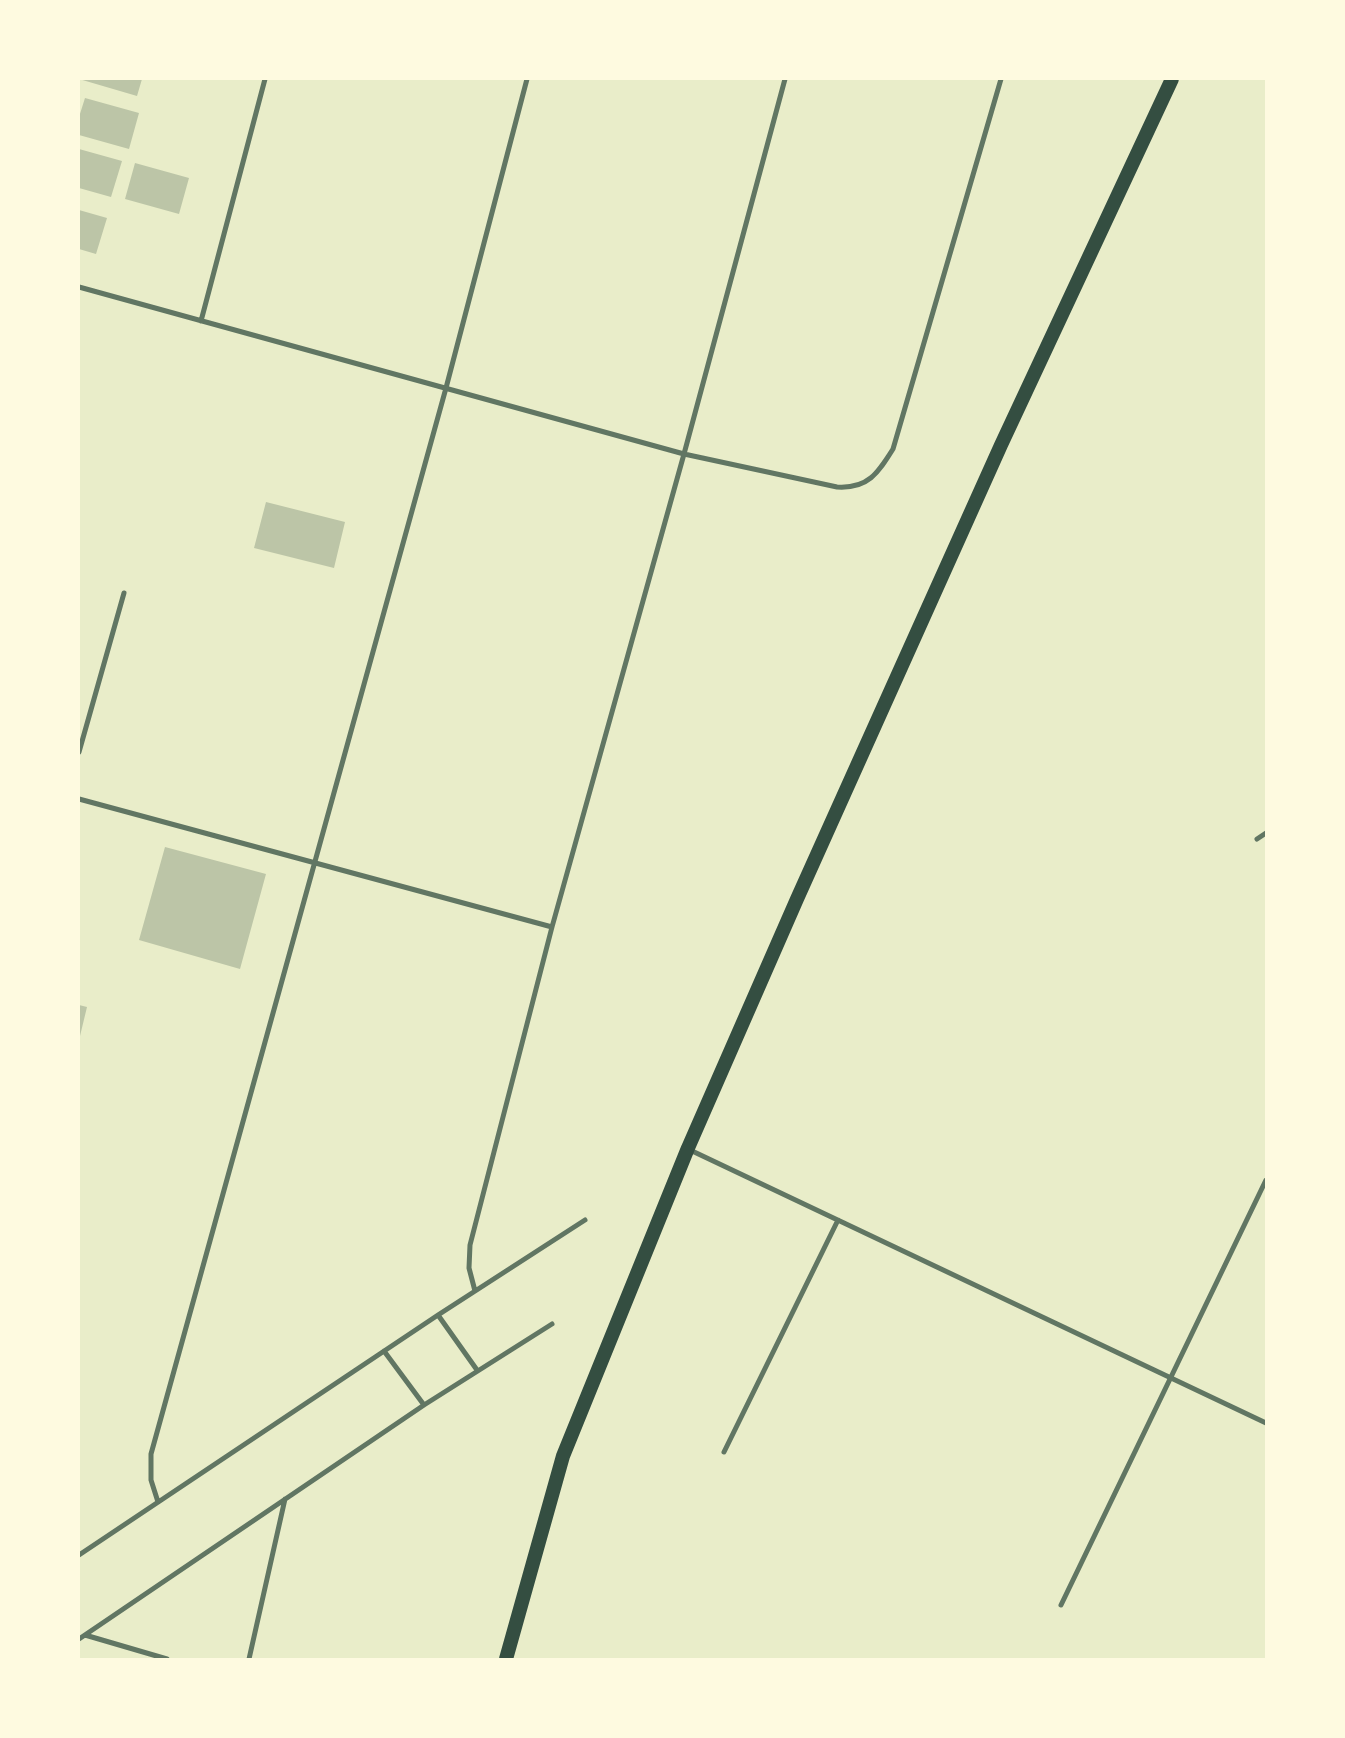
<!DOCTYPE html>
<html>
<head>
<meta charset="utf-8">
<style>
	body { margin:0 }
	#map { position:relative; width:1345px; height:1738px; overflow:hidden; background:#e9edc9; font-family:"Fira Sans",sans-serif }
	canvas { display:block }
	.frame { position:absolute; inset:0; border:80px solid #fefae0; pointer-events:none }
</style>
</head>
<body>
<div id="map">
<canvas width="1345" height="1738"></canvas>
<div class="frame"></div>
</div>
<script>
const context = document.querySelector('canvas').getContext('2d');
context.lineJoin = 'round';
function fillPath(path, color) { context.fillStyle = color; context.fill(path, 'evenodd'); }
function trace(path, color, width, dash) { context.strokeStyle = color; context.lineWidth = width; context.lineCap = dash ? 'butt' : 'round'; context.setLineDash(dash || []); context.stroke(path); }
fillPath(new Path2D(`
	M79,79H142L137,96Z
	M85,98L139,113L129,149L79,135V117Z
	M79,149L122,161L111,197L79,188Z
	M135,163L189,178L179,214L125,199Z
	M79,210L107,218L96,254L79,249Z
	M266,502L345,522L334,568L254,548Z
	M165,847L266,874L240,969L139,940Z
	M79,1005L87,1007L80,1036H79Z`), '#bcc5a7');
trace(new Path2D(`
	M79,287L684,454L837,487C868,489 878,473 893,449L1001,79
	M201,321L265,79
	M79,752L124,593
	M79,799L552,927
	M1257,839L1266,833
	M690,1150L1266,1423
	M475,1291L469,1268L470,1245L552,927L684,454L785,79
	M438,1315L477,1370
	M384,1351L424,1405
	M724,1452L838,1220
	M158,1502L151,1480V1454L446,388L527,79
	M79,1555L438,1315L585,1220
	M1061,1605L1266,1180
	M85,1635L167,1659
	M79,1639L424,1405L552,1324
	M249,1659L285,1499`), '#617663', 5);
trace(new Path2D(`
	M506,1659L563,1456L688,1148L797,899L1001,445L1172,79`), '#344e41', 14);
</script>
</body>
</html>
